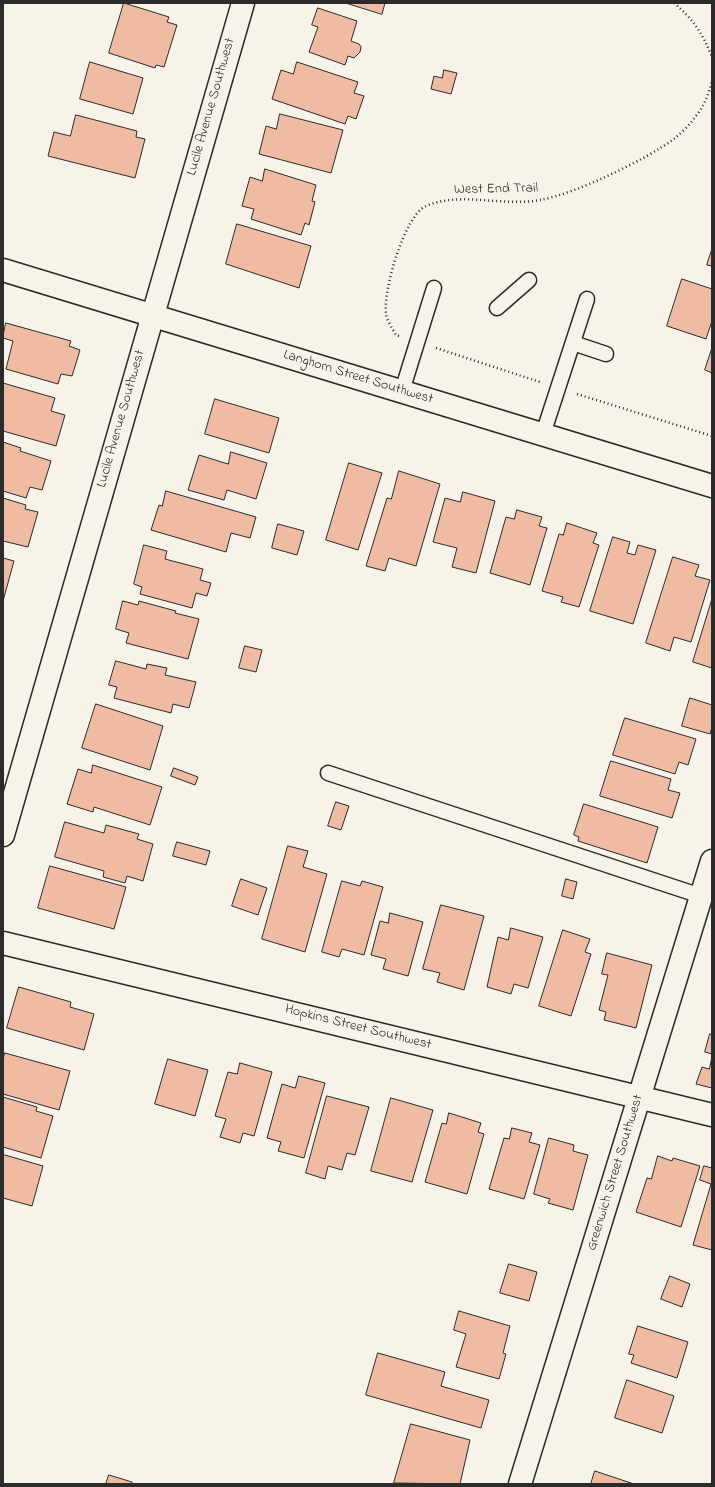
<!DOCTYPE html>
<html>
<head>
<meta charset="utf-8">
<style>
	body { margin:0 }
	#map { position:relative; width:715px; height:1487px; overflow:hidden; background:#f7f3e8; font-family:"Indie Flower",sans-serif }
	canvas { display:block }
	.frame { position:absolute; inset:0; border:4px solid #2b2b2b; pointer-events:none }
</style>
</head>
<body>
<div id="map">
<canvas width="715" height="1487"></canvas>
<div class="frame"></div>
</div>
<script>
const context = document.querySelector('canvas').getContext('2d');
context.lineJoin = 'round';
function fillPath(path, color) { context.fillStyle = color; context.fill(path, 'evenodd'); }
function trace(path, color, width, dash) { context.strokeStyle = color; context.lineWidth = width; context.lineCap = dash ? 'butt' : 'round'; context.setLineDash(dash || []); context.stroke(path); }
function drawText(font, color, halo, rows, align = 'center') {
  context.font = font + ' "Indie Flower",sans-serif'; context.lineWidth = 3.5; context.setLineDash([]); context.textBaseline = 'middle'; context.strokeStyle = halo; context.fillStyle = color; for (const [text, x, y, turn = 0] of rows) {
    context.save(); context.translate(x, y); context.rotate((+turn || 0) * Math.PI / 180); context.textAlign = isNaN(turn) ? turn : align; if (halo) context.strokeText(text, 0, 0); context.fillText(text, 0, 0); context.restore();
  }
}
const building = new Path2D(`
	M124,3L169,17L167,22L177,25L164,67L156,65L155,68L109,53Z
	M346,3H385L382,14Z
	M318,8L357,21L351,41L359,44L361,47L360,52L354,58L348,56L345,65L309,52L318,27L312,25Z
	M90,62L143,78L133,114L80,99Z
	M297,62L358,82L354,93L364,96L356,119L348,116L345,124L272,99L281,70L293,74Z
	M444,70L457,73L451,94L431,89L434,76L442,78Z
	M280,114L343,130L331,173L259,154L266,126L276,129Z
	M76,115L137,131L136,137L145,139L135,178L48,156L54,132L70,136Z
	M265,169L316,185L312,201L315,202L309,225L305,223L301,235L251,219L254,209L242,206L250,177L262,181Z
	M237,224L311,246L299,288L226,264Z
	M712,249V266L707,265Z
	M682,279L712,289V321L706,339L667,326Z
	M6,323L71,341L69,346L80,350L72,376L61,374L58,384L6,369L13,341L3,338Z
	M712,348V373L705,370Z
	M3,383L55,398L51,411L65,415L56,446L3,431Z
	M215,399L279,418L269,453L205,434Z
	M3,442L21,448L20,451L51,461L42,490L30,487L26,498L3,491Z
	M231,452L267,463L256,499L227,490L224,500L188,490L199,455L228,464Z
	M349,463L382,473L358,550L326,540Z
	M399,471L440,484L416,566L389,558L385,571L366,566L387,498L391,499Z
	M166,491L256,517L250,538L231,533L226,552L151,530L159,505L162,506Z
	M463,492L495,501L476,573L452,567L457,548L433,542L445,498L460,502Z
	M3,498L26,505L25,509L38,512L28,547L3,541Z
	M517,510L542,517L539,526L547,528L530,585L490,573L506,517L514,519Z
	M567,523L597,533L593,543L599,545L579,607L561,602L563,597L542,591L559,534L563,535Z
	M278,524L304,531L297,555L272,548Z
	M613,537L630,542L627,553L635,555L638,545L656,550L633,624L590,611Z
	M144,545L167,551L165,559L203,569L200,580L211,583L207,596L196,593L192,608L140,594L142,587L134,584Z
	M673,557L699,565L695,576L710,580L691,642L674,637L670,651L646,643Z
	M3,558L14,561L3,601Z
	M712,599V668L693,662Z
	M123,601L138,605L139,601L176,611L175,613L199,619L188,659L126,643L129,633L116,629Z
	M245,646L262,650L256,672L239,668Z
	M116,661L146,669L147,664L167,668L165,675L196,682L189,708L173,704L171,713L114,698L117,687L109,685Z
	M690,698L712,705V727L710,734L682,726Z
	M96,704L163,726L150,770L82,748Z
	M625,718L696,739L688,765L679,762L675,774L613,755Z
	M611,761L671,779L668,790L680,793L672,818L600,796Z
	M93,765L162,787L150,825L94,807L93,812L67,804L78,769L91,773Z
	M174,768L198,777L195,785L171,776Z
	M336,802L349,806L341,830L328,826Z
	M584,804L658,827L647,863L578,841L579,837L574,835Z
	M65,822L104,833L106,825L139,834L137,839L153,844L143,881L127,876L125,883L103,877L104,871L55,857Z
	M177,842L210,851L206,865L173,856Z
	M288,846L308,851L303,867L327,874L305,952L262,939Z
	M50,866L126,887L114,929L38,908Z
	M241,879L267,888L258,915L232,906Z
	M566,879L577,882L573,899L562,896Z
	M342,881L360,886L362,881L383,887L364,955L342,949L339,957L322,952Z
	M441,905L484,916L464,990L437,982L440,973L423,969Z
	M390,913L423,922L408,976L383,969L386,959L371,955L380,921L388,923Z
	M511,928L543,937L528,988L514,984L511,994L487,987L498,937L508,940Z
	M563,930L590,939L585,952L591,954L571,1016L539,1006Z
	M607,953L652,965L636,1028L604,1020L606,1012L599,1010L608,975L602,974Z
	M19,987L71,1002L70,1007L94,1014L84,1050L7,1028Z
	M710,1034L712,1035V1054L705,1052Z
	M5,1053L70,1071L59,1110L3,1094V1060Z
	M712,1057V1088L696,1084L702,1067L709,1069Z
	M168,1059L208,1070L195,1116L155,1104Z
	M240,1063L272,1072L254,1136L243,1133L240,1143L220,1137L226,1119L215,1116L228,1072L237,1074Z
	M299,1076L325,1083L304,1158L278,1151L281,1142L267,1138L282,1084L295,1088Z
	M327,1096L369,1107L355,1155L347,1153L342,1170L328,1166L325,1179L306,1173Z
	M3,1097L37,1107L36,1111L53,1116L41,1158L3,1147Z
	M391,1098L433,1110L412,1182L371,1171Z
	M449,1113L481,1123L478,1132L484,1134L467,1194L425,1182L442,1123L446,1124Z
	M512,1128L532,1133L529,1142L540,1145L524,1199L489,1189L504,1138L509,1139Z
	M549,1138L574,1145L573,1151L588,1155L573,1210L548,1203L550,1199L534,1194Z
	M5,1155L43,1166L32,1206L3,1198V1157Z
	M658,1156L672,1161L673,1158L700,1166L681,1227L636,1212L647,1178L651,1179Z
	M704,1166L712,1168V1250L693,1245L711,1184L700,1180Z
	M509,1264L537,1272L529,1301L500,1293Z
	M670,1276L690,1284L682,1307L661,1299Z
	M459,1311L510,1326L503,1353L506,1354L499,1379L456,1367L466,1334L454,1330Z
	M638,1326L688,1342L677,1378L631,1363L634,1355L629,1354Z
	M378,1353L445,1372L441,1386L489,1400L481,1428L366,1395Z
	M627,1380L674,1396L662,1433L615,1418Z
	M411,1424L470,1440L460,1484L394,1483Z
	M595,1471L634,1484H591Z
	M109,1475L132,1482V1484H106Z`);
fillPath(building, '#efbba2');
trace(building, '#2b2b2b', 1);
const service = new Path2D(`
	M497,308L529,280
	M573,343L606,354
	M402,391L434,288
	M543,434L587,299
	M328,773L701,896`);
const minor = new Path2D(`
	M3,943L712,1115
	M520,1484L712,861`);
const tertiary = new Path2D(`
	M3,270L712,486
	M3,835L243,3`);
trace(service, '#2b2b2b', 17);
trace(minor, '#2b2b2b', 25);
trace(tertiary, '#2b2b2b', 25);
trace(new Path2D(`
	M674,3C693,19 703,34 712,57
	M399,336L396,335C393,329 386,320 386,313C383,291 404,216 426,206C461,191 503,207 540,200C575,194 645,160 674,139C681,133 690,125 695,117C704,107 708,95 712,82
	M436,348L540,382
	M577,394L712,436`), '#2b2b2b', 2.5, [1, 3]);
trace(service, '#f7f3e8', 14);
trace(minor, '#f7f3e8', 22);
trace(tertiary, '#f7f3e8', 22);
drawText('14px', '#2b2b2b', '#f7f3e8', [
	["Lucile Avenue Southwest",212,107,-74],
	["West End Trail",496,190,-1],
	["Langhorn Street Southwest",358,378,17],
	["Lucile Avenue Southwest",122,419,-74],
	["Hopkins Street Southwest",358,1028,14],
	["Greenwich Street Southwest",616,1173,-73]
]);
</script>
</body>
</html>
